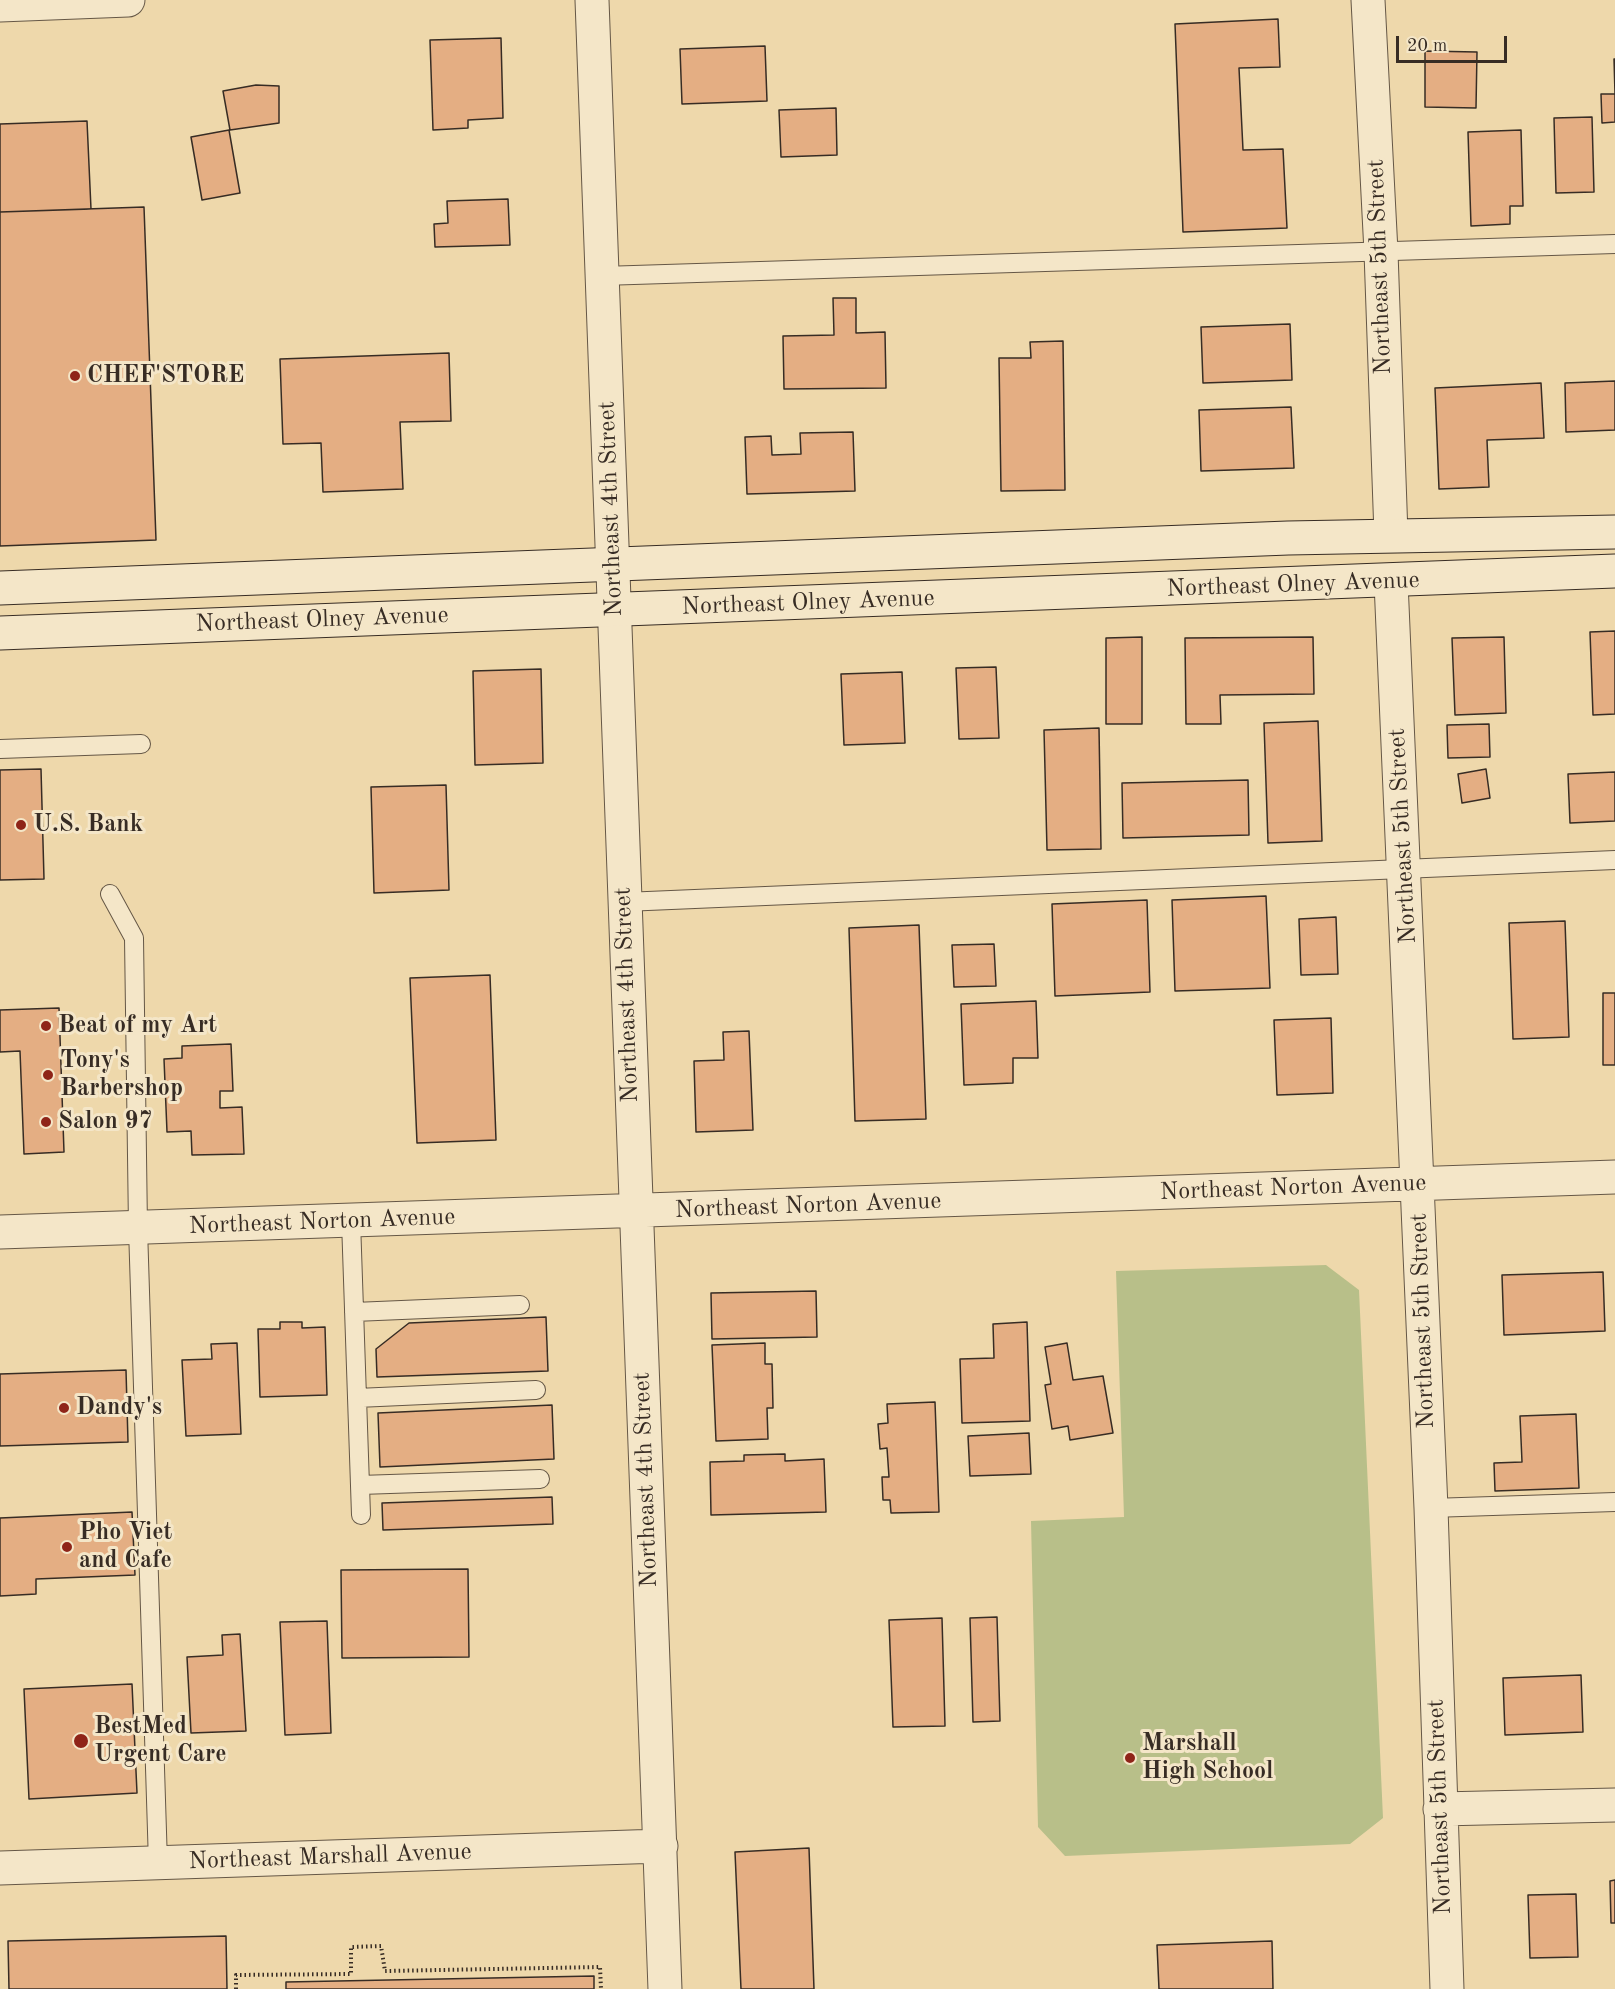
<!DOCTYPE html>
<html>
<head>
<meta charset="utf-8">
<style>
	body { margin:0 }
	#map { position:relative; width:1615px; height:1989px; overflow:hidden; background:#eed8ab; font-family:"Old Standard TT",serif }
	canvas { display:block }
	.scale { position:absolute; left:1396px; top:36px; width:111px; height:27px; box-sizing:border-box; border:3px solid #372c24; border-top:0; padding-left:8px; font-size:18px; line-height:21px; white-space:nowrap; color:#372c24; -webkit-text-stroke:4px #f4e6c8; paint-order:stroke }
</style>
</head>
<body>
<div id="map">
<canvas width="1615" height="1989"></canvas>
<div class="scale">20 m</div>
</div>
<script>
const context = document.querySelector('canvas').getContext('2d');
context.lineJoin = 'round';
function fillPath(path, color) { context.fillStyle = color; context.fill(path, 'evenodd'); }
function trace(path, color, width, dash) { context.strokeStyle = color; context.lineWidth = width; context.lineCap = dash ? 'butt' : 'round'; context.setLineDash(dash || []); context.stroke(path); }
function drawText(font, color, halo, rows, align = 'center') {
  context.font = font + ' "Old Standard TT",serif'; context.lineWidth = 6; context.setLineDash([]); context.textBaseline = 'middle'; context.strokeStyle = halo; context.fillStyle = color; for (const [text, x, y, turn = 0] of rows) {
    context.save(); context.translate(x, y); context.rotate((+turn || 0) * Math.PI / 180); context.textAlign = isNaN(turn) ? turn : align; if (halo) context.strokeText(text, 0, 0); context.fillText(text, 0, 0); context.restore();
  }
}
fillPath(new Path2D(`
	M1326,1265L1359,1290L1383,1818L1350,1844L1065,1856L1038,1827L1031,1521L1124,1517L1116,1271Z`), '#b8bf89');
const building = new Path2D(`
	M1278,19L1280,67L1239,68L1243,150L1283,149L1287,228L1183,232L1175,24Z
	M501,38L503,118L468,120V128L433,130L430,40Z
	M765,46L767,101L682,104L680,49Z
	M1425,51L1477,52L1476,108L1425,107Z
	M1614,59H1615V122L1602,123L1601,94H1615Z
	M256,85L279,86V123L230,130L223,91Z
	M836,108L837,155L781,157L779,110Z
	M1592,117L1594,192L1556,193L1554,118Z
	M87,121L91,209L0,212V124Z
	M229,130L240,193L202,200L191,137Z
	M1521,130L1523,206H1510V224L1471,226L1468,132Z
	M508,199L510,245L435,247L434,224L448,223L447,201Z
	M144,207L156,540L0,546V212Z
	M833,298H856V333L885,332L886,388L784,389L783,336L834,335Z
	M1290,324L1292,380L1203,383L1201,327Z
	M1063,341L1065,490L1001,491L999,358H1031L1030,342Z
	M449,353L451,421L400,422L403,489L323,492L321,443L283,444L280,359Z
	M1615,381V430L1566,432L1565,383Z
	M1541,383L1544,438L1487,440L1489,487L1439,489L1435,388Z
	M1291,407L1294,468L1201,471L1199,410Z
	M853,432L855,491L747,494L745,437L771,436L772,455L801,454L800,433Z
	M1615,631V714L1593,715L1590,632Z
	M1142,637V724H1106V638Z
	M1313,637L1314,694L1220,695L1221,724H1186L1185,638Z
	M1504,637L1506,713L1455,715L1452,638Z
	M996,667L999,738L959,739L956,668Z
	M541,669L543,763L475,765L473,671Z
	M902,672L905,743L844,745L841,674Z
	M1318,721L1322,841L1268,843L1264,723Z
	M1489,724L1490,757L1448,758L1447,725Z
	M1099,728L1101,849L1047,850L1044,730Z
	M41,769L44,879L0,880V770Z
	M1486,769L1490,798L1462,803L1458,774Z
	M1615,772V821L1570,823L1568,774Z
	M1248,780L1249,835L1123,838L1122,783Z
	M446,785L449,890L374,893L371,787Z
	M1266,896L1270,988L1175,991L1172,900Z
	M1147,900L1150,992L1055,996L1052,904Z
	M1336,917L1338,974L1301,975L1299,919Z
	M1565,921L1569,1037L1513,1039L1509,923Z
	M919,925L926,1119L855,1121L849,928Z
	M994,944L996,986L954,987L952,945Z
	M490,975L496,1140L417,1143L410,978Z
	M1603,993H1615V1065H1603Z
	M1036,1001L1038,1058H1013V1083L964,1085L961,1004Z
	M59,1008L64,1152L24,1154L20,1051L0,1052V1010Z
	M1331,1018L1333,1093L1277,1095L1274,1020Z
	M749,1031L753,1130L696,1132L694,1061L724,1060L723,1032Z
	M231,1044L233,1091H220V1108L242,1107L244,1154L192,1155L191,1131L167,1132L164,1059L182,1058V1046Z
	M1603,1272L1605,1331L1504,1335L1502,1275Z
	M816,1291L817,1337L712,1339L711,1293Z
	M546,1317L548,1371L377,1377L376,1349L409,1323Z
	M280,1322H302V1328L325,1327L327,1395L260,1397L258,1329H280Z
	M1027,1322L1030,1421L962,1423L960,1359L994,1358L993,1324Z
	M237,1343L241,1434L186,1436L182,1360L212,1359L211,1344Z
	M765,1343V1364H772L773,1408H767L768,1439L716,1441L712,1345Z
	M1067,1343L1073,1380L1103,1376L1113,1433L1070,1440L1068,1426L1052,1429L1045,1385L1051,1384L1045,1347Z
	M126,1370L128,1442L0,1446V1374Z
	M935,1402L939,1512L891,1513L890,1500H883L882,1477H889L887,1448L880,1449L878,1424L888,1423L887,1404Z
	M552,1405L554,1459L380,1467L378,1413Z
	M1576,1414L1579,1488L1495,1491L1494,1463L1522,1462L1520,1416Z
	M1029,1433L1031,1474L970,1476L968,1436Z
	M785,1454V1461L824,1459L826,1512L711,1515L710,1462L744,1461V1455Z
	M552,1497L553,1524L383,1530L382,1503Z
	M132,1512L135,1575L36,1579V1594L0,1596V1518Z
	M468,1569L469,1657L342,1658L341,1570Z
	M997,1617L1000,1721L973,1722L970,1618Z
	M942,1618L945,1726L893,1727L889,1620Z
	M327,1621L331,1733L285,1735L280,1622Z
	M240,1634L246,1731L191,1733L187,1657L223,1655L222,1635Z
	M1581,1675L1583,1732L1505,1735L1503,1678Z
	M132,1684L137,1793L29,1799L24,1689Z
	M809,1848L814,1989H741L735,1852Z
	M1615,1880V1923H1611L1610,1881Z
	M1576,1894L1578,1957L1530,1958L1528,1895Z
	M226,1936L227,1989H9L8,1941Z
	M1272,1941L1273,1989H1159L1157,1945Z
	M594,1976V1989H286V1982Z`);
fillPath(building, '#e4ae83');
trace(building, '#372c24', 1.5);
const service = new Path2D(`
	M602,276L1615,244
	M0,749L141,744
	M110,894L134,938L138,1228L158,1863
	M624,902L1615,860
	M351,1221L361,1515
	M354,1312L520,1305
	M357,1398L536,1390
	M360,1485L540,1479
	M1431,1508L1615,1502`);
const minor = new Path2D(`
	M592,0L665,1989
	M1368,0L1381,252L1391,535
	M0,5L128,0
	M1391,582L1431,1508L1447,1989
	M0,1232L1615,1177
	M1440,1809L1615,1805
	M0,1868L661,1846`);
const secondary = new Path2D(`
	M0,588L1288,538L1615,532
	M0,633L1615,571`);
trace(service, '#655746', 20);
trace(minor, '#655746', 35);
trace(secondary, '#372c24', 35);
trace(new Path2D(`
	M236,1989V1975L351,1974V1947L381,1946L385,1971L600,1967L601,1989`), '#372c24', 4, [1.5, 3]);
trace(service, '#f4e6c8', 18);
trace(minor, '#f4e6c8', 33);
trace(secondary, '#f4e6c8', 33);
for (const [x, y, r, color] of [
	[75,376,6,"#8f2418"],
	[21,825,6,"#8f2418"],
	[46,1026,6,"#8f2418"],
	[48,1075,6,"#8f2418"],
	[46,1122,6,"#8f2418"],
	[64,1408,6,"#8f2418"],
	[67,1547,6,"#8f2418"],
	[81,1741,8,"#8f2418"],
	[1130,1758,6,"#8f2418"]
]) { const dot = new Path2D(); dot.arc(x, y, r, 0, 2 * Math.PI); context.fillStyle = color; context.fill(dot); trace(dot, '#f4e6c8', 2); }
drawText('24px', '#372c24', '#f4e6c8', [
	["Northeast 5th Street",1380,267,-92],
	["Northeast 4th Street",611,509,-92],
	["Northeast Olney Avenue",1293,585,-2],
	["Northeast Olney Avenue",808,603,-2],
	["Northeast Olney Avenue",322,620,-2],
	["Northeast 5th Street",1403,836,-93],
	["Northeast 4th Street",627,995,-92],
	["Northeast Norton Avenue",1293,1188,-2],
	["Northeast Norton Avenue",808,1206,-2],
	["Northeast Norton Avenue",322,1222,-2],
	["Northeast 5th Street",1423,1321,-92],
	["Northeast 4th Street",646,1480,-92],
	["Northeast 5th Street",1440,1807,-92],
	["Northeast Marshall Avenue",330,1857,-2]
]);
drawText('bold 24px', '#372c24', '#f4e6c8', [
	["CHEF'STORE",87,376],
	["U.S. Bank",33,825],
	["Beat of my Art",58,1026],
	["Tony's",60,1061],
	["Barbershop",60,1089],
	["Salon 97",58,1122],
	["Dandy's",76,1408],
	["Pho Viet",79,1533],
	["and Cafe",79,1561],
	["BestMed",94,1727],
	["Urgent Care",94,1755],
	["Marshall",1142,1744],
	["High School",1142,1772]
], 'left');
</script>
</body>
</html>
